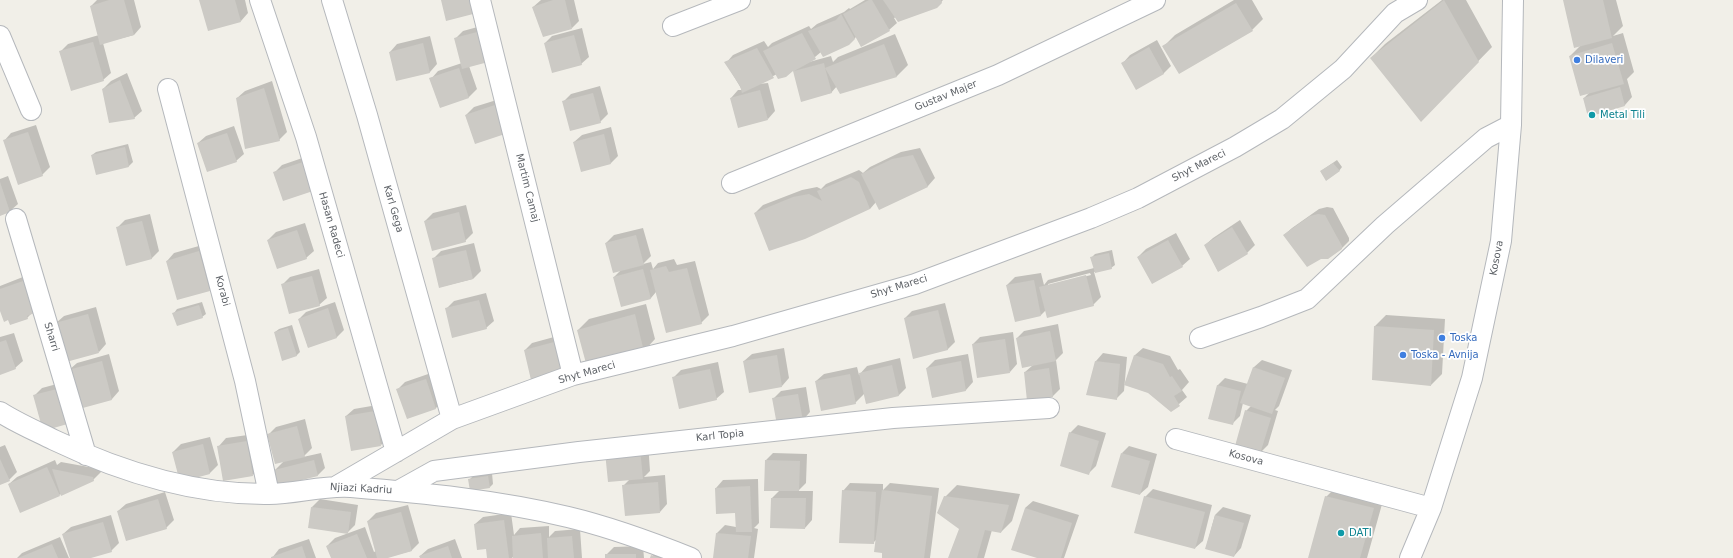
<!DOCTYPE html>
<html>
<head>
<meta charset="utf-8">
<style>
	body { margin:0 }
	canvas { display:block; background:#f1efe8 }
</style>
</head>
<body>
<canvas width="1733" height="558"></canvas>
<script>
const context = document.querySelector('canvas').getContext('2d');
context.lineJoin = 'round';
function fillPath(path, color) { context.fillStyle = color; context.fill(path, 'evenodd'); }
function trace(path, color, width, dash) { context.strokeStyle = color; context.lineWidth = width; context.lineCap = dash ? 'butt' : 'round'; context.setLineDash(dash || []); context.stroke(path); }
function drawText(font, color, halo, rows, align = 'center') {
  context.font = font + ' "DejaVu Sans",sans-serif'; context.lineWidth = 3.5; context.setLineDash([]); context.textBaseline = 'middle'; context.strokeStyle = halo; context.fillStyle = color; for (const [text, x, y, turn = 0] of rows) {
    context.save(); context.translate(x, y); context.rotate((+turn || 0) * Math.PI / 180); context.textAlign = isNaN(turn) ? turn : align; if (halo) context.strokeText(text, 0, 0); context.fillText(text, 0, 0); context.restore();
  }
}
fillPath(new Path2D(`
	M97,0H134L141,27L134,35L103,43L111,73L103,80L60,52L68,44L99,35L91,6Z
	M200,0H245L248,13L241,21Z
	M541,0H574L579,21L572,28L533,7Z
	M865,0H943L937,7L896,17L894,18L897,23L889,30L857,36L849,44L821,52L809,62L831,56L833,62L838,57L895,34L908,65L897,76L841,93L837,86L831,93L802,100L794,70L777,74L758,84L768,83L775,111L768,119L731,98L738,90H742L726,63L733,55L764,41L768,47L772,43L809,26L811,29L817,24L844,12L849,8L850,9Z
	M1234,0H1252L1263,19L1252,30L1164,46L1175,35Z
	M1442,0H1466L1492,47L1421,120L1371,58L1385,44Z
	M1564,0H1616L1623,26L1613,36L1623,33L1634,72L1627,79L1632,97L1625,105L1589,115L1584,98L1589,93L1570,56L1581,45Z
	M492,23L469,66L477,89L469,97L440,107L431,79L438,71L462,63L455,39L463,31Z
	M582,28L589,57L581,64L545,43L552,36Z
	M430,36L437,64L430,72L397,80L390,52L397,44Z
	M1157,40L1171,66L1163,74L1123,63L1130,55Z
	M127,73L142,111L134,118L103,89L111,81Z
	M272,81L287,132L279,140L237,98L245,91Z
	M600,86L608,114L600,122L564,101L571,94Z
	M503,98L512,126L466,115L474,107Z
	M36,125L50,167L42,175L4,141L11,133Z
	M234,126L244,154L236,161L198,143L206,136Z
	M611,127L618,156L611,163L582,171L574,142L582,135Z
	M128,144L133,162L129,166L97,174L92,155L96,152Z
	M920,148L935,178L928,186L879,208L876,202L870,209L755,213L763,205L802,190L817,187L821,189L826,184L859,170L863,173L870,167L901,152Z
	M311,155L313,190L275,172L282,165Z
	M1337,160L1342,167L1339,171H1321Z
	M8,176L18,204L10,211L0,215V179Z
	M466,205L473,233L465,241L425,221L433,213Z
	M1327,207L1333,208L1349,238V241L1342,248L1284,235L1292,228L1319,209Z
	M150,214L159,251L151,259L117,228L125,220Z
	M1240,220L1255,245L1247,253L1218,271L1205,245L1213,238Z
	M305,223L314,251L306,258L268,240L276,232Z
	M643,228L651,256L643,264L651,262L653,269L658,263L674,259L677,265L695,261L709,315L701,323L656,292L651,298L622,305L614,277L622,269L606,243L614,235Z
	M1176,233L1190,259L1182,266L1138,257L1146,249Z
	M474,243L481,271L473,279L440,287L433,259L441,251Z
	M206,244L217,282L209,290L167,261L174,253Z
	M1112,250L1115,265L1111,268L1094,272L1101,297L1093,305L1046,310L1041,315L1016,321L1007,285L1015,277L1041,273L1044,285L1048,280L1094,268L1091,258L1095,254ZM1090,273L1091,275L1048,286V284Z
	M319,269L327,298L319,305L282,285L290,277Z
	M33,273V312L27,318L9,319L0,309V286Z
	M486,293L494,321L486,328L446,309L454,301Z
	M202,302L206,314L202,317L174,313L177,309Z
	M335,302L344,330L337,337L308,347L299,319L306,312Z
	M945,303L955,342L947,350L905,318L912,311Z
	M646,304L655,339L644,351L578,330L589,319Z
	M96,307L106,344L99,352L56,323L64,316Z
	M1386,315L1445,319L1442,374L1431,385L1373,379L1375,326Z
	M1058,324L1063,353L1056,360L1060,389L1052,397L1025,372L1033,365L1017,338L1024,331Z
	M292,325L300,352L296,356L275,332L279,329Z
	M1013,332L1017,364L1010,372L973,344L980,337Z
	M14,333L23,361L15,368L0,374V337Z
	M565,334V370L525,350L532,343Z
	M784,348L789,378L782,386L744,361L752,354Z
	M1143,348L1170,356L1178,370L1180,369L1189,382L1182,390L1187,397L1171,411L1148,392L1126,384L1135,355Z
	M1103,353L1127,357L1124,391L1116,399L1088,394L1096,361Z
	M109,354L119,391L112,399L80,408L69,370L77,363Z
	M968,354L973,382L966,390L932,396L927,368L935,360Z
	M900,358L906,388L899,395L864,394L855,403L816,381L824,374L857,367L859,375L867,366Z
	M1262,360L1292,370L1279,406L1275,410L1278,411L1268,445L1260,453L1246,411L1251,406L1243,403L1240,416L1232,424L1217,386L1225,378L1248,384L1254,367Z
	M718,362L724,392L716,399L674,377L681,370Z
	M434,372L444,400L436,408L407,417L398,389L405,382Z
	M68,381L78,415L34,396L42,388Z
	M806,387L810,412L803,420L773,399L781,391Z
	M383,404L388,438L381,445L346,416L354,409Z
	M305,419L312,448L303,457L321,453L325,468L318,475L275,470L284,461L268,435L276,427Z
	M1078,425L1106,433L1096,466L1088,474L1070,433Z
	M255,434L260,467L253,475L219,446L226,438Z
	M210,437L218,465L210,473L180,481L173,452L181,444Z
	M648,442L650,471L644,477L665,475L667,504L660,512L623,486L630,479L608,481Z
	M5,445L17,472L9,480L0,484V447Z
	M1129,446L1157,454L1148,487L1140,494L1122,453Z
	M773,453L807,454L806,483L798,491H813L812,520L805,528L772,498L780,490L766,460Z
	M55,460L57,465L61,462L100,469L101,472L93,480L59,495L9,484L17,477Z
	M492,473L493,484L490,487L469,480L473,476Z
	M758,479L759,523L754,528L758,529L754,558H714L717,533L725,525L736,527V512L717,513L716,488L723,480Z
	M850,483L883,484V490L890,483L939,488L930,558H883L884,552L877,539L873,543L843,491Z
	M957,485L1020,494L1012,521L1001,532L992,530L984,558H949L961,528L945,497Z
	M1337,486L1384,497L1367,558H1309L1326,497Z
	M1153,489L1212,505L1203,541L1195,548L1145,497Z
	M165,492L174,520L166,528L118,511L126,504Z
	M320,499L358,505L355,525L347,533L309,527L312,507Z
	M1033,501L1079,515L1064,558H1040L1025,508Z
	M408,505L419,543L411,551L384,558H332L327,546L335,538L365,527L374,552L376,551L368,521L376,513Z
	M1223,507L1251,515L1241,548L1234,556L1206,548L1215,515Z
	M511,513L514,535L520,528L549,526V537L555,531L580,529L582,558H514V556L512,558H488L487,548L475,524L483,517Z
	M111,515L119,543L111,551L88,558H71L63,534L71,527Z
	M60,537L69,558H17L22,553Z
	M309,539L316,558H272L279,549Z
	M455,539L462,558H421L420,556L428,549Z
	M643,546L644,558H606V555L614,547Z
	M659,548L692,558H651Z`), '#0003');
fillPath(new Path2D(`
	M109,0H124L134,35L100,45L90,6Z
	M199,0H235L241,22L208,31Z
	M441,0H473L477,13L446,21Z
	M553,0H565L572,29L543,37L532,7Z
	M869,0H872L890,31L861,47L843,14Z
	M883,0H941L942,3L937,8L898,22Z
	M1444,0L1479,62L1421,122L1370,58Z
	M1563,0H1603L1612,38L1574,48Z
	M1236,3L1253,31L1179,74L1162,46Z
	M841,14L855,39L849,45L823,57L808,31L836,20Z
	M485,30L492,61L462,69L454,38Z
	M802,33L816,59L794,71L824,63L825,68L884,44L897,77L840,94L825,68L832,93L801,102L793,71L786,77L778,79L763,51Z
	M574,35L582,65L552,73L544,43Z
	M93,42L104,81L71,91L59,51Z
	M423,43L430,73L396,81L389,52Z
	M1612,43L1624,84L1580,96L1569,56Z
	M1149,47L1164,74L1136,90L1121,63Z
	M757,48L774,78L742,93L740,86L724,62Z
	M459,68L469,98L440,108L429,78Z
	M120,80L135,119L109,123L102,89Z
	M1620,87L1625,106L1588,117L1583,98Z
	M264,88L280,141L245,149L236,98Z
	M760,90L768,120L738,128L730,98Z
	M593,93L601,123L570,131L562,101Z
	M495,105L505,134L475,144L465,115Z
	M28,132L43,176L18,185L3,140Z
	M227,133L237,162L207,172L197,143Z
	M604,134L611,164L581,172L573,142Z
	M125,147L129,167L96,175L91,155Z
	M913,155L928,187L879,210L861,174L892,159Z
	M303,162L313,191L283,201L273,172Z
	M1333,163L1340,171L1326,181L1320,171Z
	M851,177L859,182L870,209L805,239L769,251L754,213L793,197L809,194L822,201L817,191Z
	M0,182L10,212L0,216Z
	M459,212L466,242L432,251L424,221Z
	M1318,214L1325,215L1342,246V249L1328,259H1321L1307,267L1283,235L1310,216Z
	M142,221L152,259L126,266L116,227Z
	M1232,227L1248,254L1218,272L1204,245Z
	M297,230L307,259L277,269L267,240Z
	M636,235L644,265L613,273L605,243Z
	M1168,240L1183,267L1152,284L1137,257Z
	M466,250L473,279L439,288L432,258Z
	M199,251L210,291L177,300L166,261Z
	M1109,253L1112,269L1095,273L1090,257Z
	M666,266L669,272L687,268L702,324L666,333L650,270Z
	M643,269L651,299L621,307L613,277Z
	M1086,275L1094,306L1047,318L1039,287Z
	M312,276L320,306L289,314L281,284Z
	M26,280L37,312L27,316L28,319L10,325L8,320L4,322L0,311V289Z
	M1034,280L1041,316L1015,322L1006,285Z
	M479,300L487,329L452,338L445,308Z
	M199,305L203,318L177,326L172,313Z
	M328,308L337,338L308,348L298,319Z
	M938,310L948,350L913,359L904,318Z
	M88,314L99,353L66,362L55,323Z
	M635,314L644,352L587,367L577,330Z
	M1374,326L1434,330L1431,386L1372,380Z
	M288,328L297,356L282,361L274,332Z
	M1050,331L1056,361L1022,368L1016,338Z
	M1005,339L1010,373L977,378L972,344Z
	M6,340L16,369L0,375V342Z
	M558,341L565,371L531,380L524,350Z
	M777,355L782,387L749,393L743,361Z
	M1134,355L1163,364L1170,377L1172,376L1182,391L1174,396L1180,406L1171,412L1148,393L1124,385Z
	M102,361L112,400L79,409L68,370Z
	M961,361L966,391L932,398L926,368Z
	M1095,361L1120,364L1117,400L1086,395Z
	M892,365L899,396L866,404L859,373Z
	M1253,367L1285,378L1272,414L1240,403Z
	M1049,368L1053,397L1027,401L1024,372Z
	M710,369L717,400L679,409L672,377Z
	M850,374L856,404L821,411L815,381Z
	M426,379L436,409L407,419L396,389Z
	M1217,385L1241,391L1233,425L1208,419Z
	M61,388L71,423L43,431L33,395Z
	M798,394L803,421L777,425L772,398Z
	M1245,410L1271,418L1260,454L1235,446Z
	M375,411L381,446L351,451L345,416Z
	M297,426L305,457L275,464L267,434Z
	M1069,432L1099,441L1089,475L1060,466Z
	M247,441L253,476L223,481L217,446Z
	M203,444L210,474L180,482L172,452Z
	M640,449L643,479L608,482L605,452Z
	M1121,453L1150,461L1140,495L1111,487Z
	M0,459L10,481L0,485Z
	M314,460L318,476L278,486L274,470Z
	M765,460L800,461L799,491H764Z
	M47,467L60,496L20,513L8,484Z
	M52,469L93,477L94,481L61,496Z
	M488,476L490,488L470,491L468,479Z
	M658,482L660,513L625,516L622,485Z
	M750,486L752,532H736L735,513L716,514L715,488Z
	M842,490L876,492L874,544L839,543Z
	M882,490L932,496L924,558H882V553L874,552Z
	M944,496L1009,505L1001,533L985,530L977,558H948L959,529L937,513Z
	M1144,496L1205,512L1195,549L1134,533Z
	M1325,496L1374,508L1360,558H1308Z
	M771,498H806L805,529L770,528Z
	M158,499L167,529L126,541L117,511Z
	M311,507L351,512L348,534L308,528Z
	M1025,508L1072,523L1061,558H1037L1011,550Z
	M401,512L412,551L388,558H377L367,521Z
	M1215,515L1244,523L1234,557L1205,549Z
	M504,520L509,558H487L486,549L477,550L474,524Z
	M103,522L112,552L91,558H70L62,534Z
	M541,533L543,558H513L512,536Z
	M716,533L751,536L748,558H713Z
	M357,534L367,558H331L326,546Z
	M572,536L574,558H548L547,538Z
	M52,544L58,558H18Z
	M302,546L306,558H271V557Z
	M448,546L452,558H420L419,556Z
	M605,554H636V558H605Z
	M651,555L660,558H650Z`), '#cccac5');
const minor = new Path2D(`
	M260,0L306,137L396,452
	M332,0L367,115L452,419
	M480,0L573,375
	M673,26L740,0
	M0,36L31,110
	M168,89L245,381L269,494
	M732,183L998,75L1155,0
	M16,219L86,455
	M1200,338L1261,317L1307,299L1385,225L1486,138L1511,125
	M0,412C17,423 36,431 54,440C121,472 193,495 269,494C296,494 323,485 351,487C424,493 497,500 568,517C610,527 651,542 691,558
	M1176,439L1431,508
	M337,486L452,419L573,375L733,336L915,284L1091,218L1138,198L1235,147L1282,119L1343,69L1395,13L1417,0
	M398,491L434,471L579,452L893,418L1049,408
	M1410,558L1431,508L1472,378L1501,241L1511,125L1513,0`);
trace(minor, '#b5b8bc', 22);
trace(minor, '#fff', 20);
for (const [x, y, r, color] of [
	[1577,60,4,"#3f7fe0"],
	[1592,115,4,"#0f9aa8"],
	[1442,338,4,"#3f7fe0"],
	[1403,355,4,"#3f7fe0"],
	[1341,533,4,"#0f9aa8"]
]) { const dot = new Path2D(); dot.arc(x, y, r, 0, 2 * Math.PI); context.fillStyle = color; context.fill(dot); trace(dot, '#fff', 1.5); }
drawText('10px', '#366cbe', '#fff', [
	["Dilaveri",1585,60],
	["Toska",1450,338],
	["Toska - Avnija",1411,355]
], 'left');
drawText('10px', '#5f6368', '#fff', [
	["Gustav Majer",946,96,-22],
	["Shyt Mareci",1199,166,-27],
	["Martim Camaj",527,188,76],
	["Karl Gega",393,209,74],
	["Hasan Radeci",331,225,74],
	["Kosova",1497,258,-79],
	["Shyt Mareci",899,287,-17],
	["Korabi",222,291,75],
	["Sharri",51,337,73],
	["Shyt Mareci",587,373,-16],
	["Karl Topia",720,436,-6],
	["Kosova",1246,458,15],
	["Njiazi Kadriu",361,489,3]
]);
drawText('10px', '#0d838f', '#fff', [
	["Metal Tili",1600,115],
	["DATI",1349,533]
], 'left');
</script>
</body>
</html>
